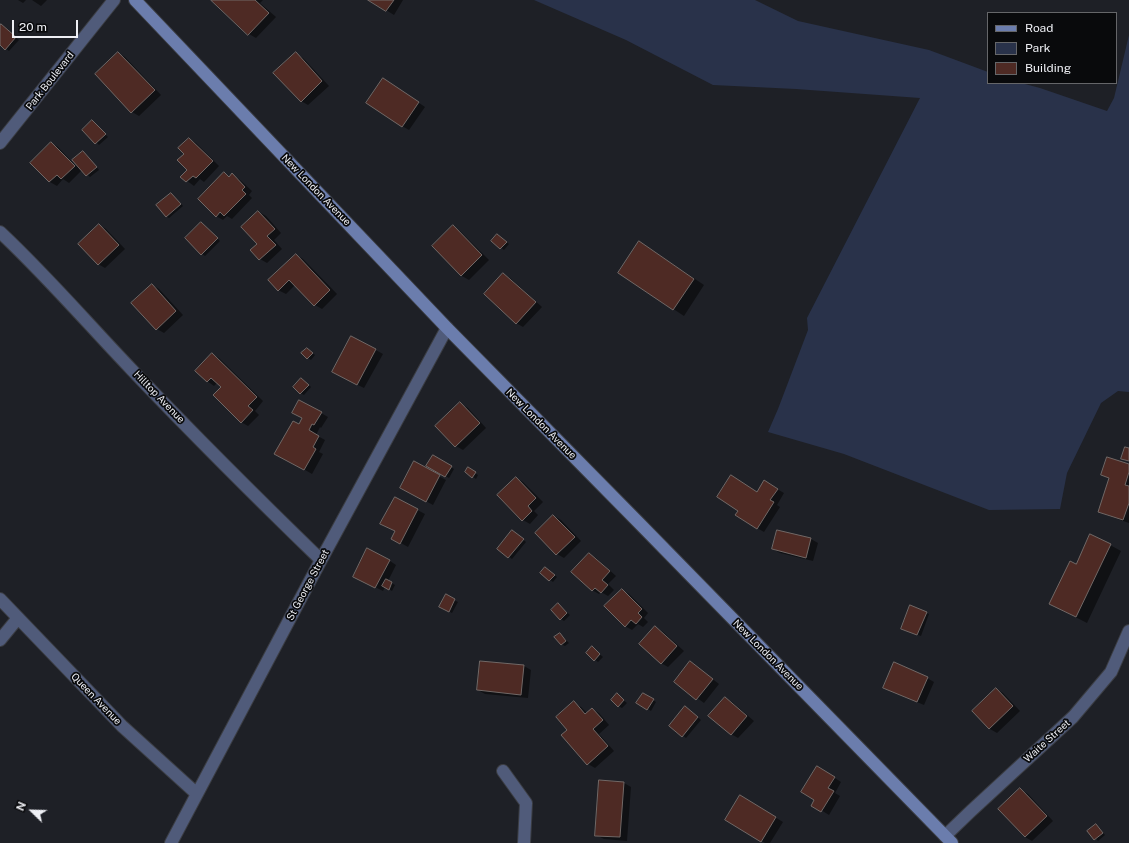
<!DOCTYPE html>
<html>
<head>
<meta charset="utf-8">
<style>
	body { margin:0 }
	#map { position:relative; width:1129px; height:843px; overflow:hidden; background:#1e2026; font-family:"Public Sans",sans-serif }
	canvas { display:block }
	.legend { position:absolute; left:987px; top:12px; width:130px; height:72px; box-sizing:border-box; background:#090a0c; border:1px solid #656669; margin:0; padding:5px 7px; list-style:none; font-size:12px; color:#eeeff4 }
	.legend li { display:flex; align-items:center; gap:8px; height:20px }
	.legend b { width:20px; border:1px solid #656669 }
	.north { position:absolute; left:12px; top:791px; width:40px; height:40px; -webkit-text-stroke:3px #090a0c; paint-order:stroke; rotate:293deg; font-size:11px; font-weight:700; line-height:16px; text-align:center; color:#eeeff4 }
	.north::after { content:''; display:block; margin:auto; width:14px; height:18px; background:#eeeff4; clip-path:polygon(50% 0,100% 100%,50% 72%,0 100%) }
	.scale { position:absolute; left:12px; top:20px; width:66px; height:18px; box-sizing:border-box; border:2px solid #eeeff4; border-top:0; padding-left:5px; font-size:12px; line-height:14px; white-space:nowrap; color:#eeeff4; -webkit-text-stroke:3px #090a0c; paint-order:stroke }
</style>
</head>
<body>
<div id="map">
<canvas width="1129" height="843"></canvas>
<ul class="legend">
<li><b style="height:5px;background:#6b7dad"></b>Road</li>
<li><b style="height:11px;background:#29324a"></b>Park</li>
<li><b style="height:11px;background:#4e2a24"></b>Building</li>
</ul>
<div class="north">N</div>
<div class="scale">20 m</div>
</div>
<script>
const context = document.querySelector('canvas').getContext('2d');
context.lineJoin = 'round';
function fillPath(path, color) { context.fillStyle = color; context.fill(path, 'evenodd'); }
function trace(path, color, width, dash) { context.strokeStyle = color; context.lineWidth = width; context.lineCap = dash ? 'butt' : 'round'; context.setLineDash(dash || []); context.stroke(path); }
function drawText(font, color, halo, rows, align = 'center') {
  context.font = font + ' "Public Sans",sans-serif'; context.lineWidth = 3.5; context.setLineDash([]); context.textBaseline = 'middle'; context.strokeStyle = halo; context.fillStyle = color; for (const [text, x, y, turn = 0] of rows) {
    context.save(); context.translate(x, y); context.rotate((+turn || 0) * Math.PI / 180); context.textAlign = isNaN(turn) ? turn : align; if (halo) context.strokeText(text, 0, 0); context.fillText(text, 0, 0); context.restore();
  }
}
fillPath(new Path2D(`
	M534,0H755L798,21L929,50L988,72V83H1021L1040,88L1107,111L1114,98L1129,35V392L1118,391L1101,403L1067,473L1060,509L989,510L844,454L768,432L778,409L808,330L807,318L920,98L796,89L713,85L626,40Z`), '#29324a');
fillPath(new Path2D(`
	M18,0H26L23,3Z
	M32,0H47L41,6Z
	M213,0H263L260,3L276,17L256,38L249,34Z
	M370,0H403L394,15Z
	M2,25L19,40L9,51L0,44V27Z
	M118,53L125,57L161,95L139,116L132,112Z
	M296,54L303,58L329,86L308,105L301,101Z
	M390,83L425,107L409,130L402,126Z
	M92,121L108,137L99,145L83,130Z
	M189,139L196,143L219,166L204,182L200,179L194,186L182,177L189,170L185,154Z
	M51,143L58,147L76,166L83,152L86,154L99,170L90,177L82,170L69,183L63,179L57,186L50,182L31,163Z
	M224,174L230,177L232,175L239,179L252,191L249,195L252,198L232,219L227,216L223,220L216,216Z
	M171,194L174,196L183,206L169,218L166,216Z
	M259,212L266,216L281,233L274,240L282,249L267,263L260,259L251,250L258,244Z
	M202,223L220,241L205,256L202,254Z
	M99,225L106,229L125,249L105,268L98,264Z
	M453,227L460,231L489,260L469,280L462,276L433,246Z
	M498,235L509,244L504,250L493,241Z
	M640,242L704,285L684,316L619,273Z
	M296,255L303,259L337,294L322,309L315,305L295,285L286,294L278,290Z
	M503,274L510,278L542,307L523,327L516,323Z
	M152,285L159,289L183,315L164,333L157,329Z
	M352,337L383,354L364,388L340,376Z
	M307,349L315,355L311,360L308,358Z
	M212,354L219,358L263,401L255,411L259,415L248,426L241,422L222,387L218,382L214,386L207,381Z
	M302,379L311,387L304,395L300,393Z
	M300,401L328,417L321,428L320,427L316,435L325,440L319,452L323,454L312,474L276,453L299,426L303,418Z
	M461,404L468,408L486,428L463,450L456,446Z
	M433,456L454,469L449,478L428,466Z
	M414,463L446,480L433,505L408,491Z
	M1129,465V523L1106,515L1099,511L1109,479L1103,475Z
	M468,469L478,475L476,479L466,472Z
	M516,478L523,482L543,502L534,511L538,515L530,524L523,520Z
	M765,482L784,493L777,505L780,507L764,532L757,528L739,510L758,493Z
	M395,498L425,514L408,547L392,538L396,531Z
	M554,516L561,520L581,541L564,558L557,554L536,533Z
	M777,531L811,539L818,543L813,561L780,553L773,549Z
	M516,533L526,542L512,559L498,549Z
	M1110,545L1121,551L1087,623L1050,604Z
	M589,554L596,558L616,576L608,584L614,590L608,596L601,592L599,594L592,590Z
	M390,561L396,565L388,581L395,585L392,591L385,587L383,591L361,580Z
	M546,568L557,577L553,582L541,573Z
	M622,590L629,594L648,613L644,618L648,622L643,627L638,624L632,630L625,626Z
	M446,596L458,602L452,613L441,607Z
	M558,605L570,615L564,621L561,619Z
	M926,613L929,614L921,636L905,630Z
	M655,627L662,631L684,651L668,667L661,663Z
	M560,634L569,643L565,646L561,644Z
	M595,650L603,657L598,662L587,653Z
	M524,666L531,670L528,698L485,694L478,690Z
	M697,667L719,684L704,703L675,682Z
	M927,678L934,682L924,705L884,688Z
	M996,689L1003,693L1020,711L997,733L990,729L973,711Z
	M643,694L656,702L651,711L638,703Z
	M617,695L627,703L622,708L618,706Z
	M725,698L732,702L754,721L738,738L731,734Z
	M574,703L581,707L587,713L592,709L599,713L609,725L599,734L614,751L595,768L588,764L569,730Z
	M688,709L701,720L686,738L670,726Z
	M818,767L841,782L835,793L840,796L829,815L813,805L816,800Z
	M624,783L631,787L627,841L604,839L596,835Z
	M1021,790L1028,794L1053,821L1032,841L1025,837Z
	M740,796L783,822L770,843H765L726,820Z
	M1096,825L1105,835L1098,841L1089,831Z`), '#0007');
const building = new Path2D(`
	M211,0H255L269,13L248,35Z
	M368,0H394L386,11Z
	M1,24L16,37L5,50L0,45V26Z
	M118,52L155,90L131,113L95,74Z
	M296,52L322,81L301,102L273,73Z
	M383,78L419,102L402,127L366,103Z
	M92,120L106,134L95,144L82,130Z
	M189,138L213,161L196,178L193,176L186,182L180,177L187,170L177,160L184,154L178,148Z
	M51,142L75,166L61,179L57,175L49,182L30,163Z
	M83,151L97,167L86,176L72,160Z
	M224,172L229,177L232,173L245,187L242,190L246,194L224,216L220,212L216,217L198,199Z
	M171,193L181,204L166,217L156,205Z
	M258,211L275,229L267,236L276,245L259,260L250,250L257,244L241,227Z
	M201,222L218,238L201,255L185,238Z
	M99,224L119,245L98,265L78,244Z
	M453,225L482,255L461,276L432,246Z
	M497,234L507,242L500,249L491,241Z
	M639,241L694,279L673,310L618,273Z
	M296,254L330,290L314,306L289,280L278,291L268,280Z
	M503,273L536,302L516,324L484,294Z
	M152,284L176,311L156,330L131,303Z
	M351,336L376,349L357,385L332,372Z
	M307,348L313,353L307,359L301,353Z
	M212,353L257,397L248,406L253,410L241,423L213,395L221,387L211,378L207,382L195,371Z
	M301,378L309,385L300,394L293,387Z
	M299,400L322,412L314,425L312,424L309,430L319,436L313,447L316,449L304,470L274,454L293,421L299,424L302,418L292,413Z
	M460,402L480,423L455,447L435,426Z
	M1125,447L1129,448V461L1121,459Z
	M433,455L452,466L445,477L426,466Z
	M1107,457L1129,464V472L1125,485L1129,486V503L1123,520L1098,512L1109,478L1101,475Z
	M414,461L440,475L426,502L400,488Z
	M468,467L476,472L472,478L465,472Z
	M731,475L757,492L764,480L778,489L770,500L774,502L757,529L735,515L738,511L717,497Z
	M516,477L536,498L528,506L532,511L522,521L497,495Z
	M395,497L418,509L400,544L391,539L395,531L380,524Z
	M553,515L575,537L556,555L535,533Z
	M512,530L524,539L508,558L497,549Z
	M777,530L811,538L806,558L772,549Z
	M1090,534L1111,544L1076,617L1049,604L1070,561L1076,564Z
	M367,548L390,560L375,588L353,577Z
	M589,553L610,571L602,580L608,585L601,593L595,588L592,591L571,572Z
	M545,567L555,575L549,581L540,573Z
	M386,579L392,582L389,590L382,586Z
	M622,589L642,609L638,613L642,617L636,624L631,620L625,627L604,606Z
	M446,594L455,599L449,612L439,607Z
	M558,603L567,613L560,620L551,610Z
	M910,605L927,612L917,635L901,629Z
	M655,626L677,646L661,664L639,644Z
	M560,633L566,641L561,645L554,637Z
	M592,646L600,654L594,661L586,653Z
	M480,661L524,665L521,695L477,690Z
	M690,661L713,679L696,700L674,682Z
	M894,662L928,677L917,702L883,688Z
	M996,688L1013,706L989,729L972,711Z
	M617,693L624,700L618,707L611,700Z
	M643,693L654,699L647,710L636,703Z
	M725,697L747,716L731,735L708,716Z
	M574,701L585,714L592,708L603,720L593,729L608,746L587,765L561,735L567,730L556,717Z
	M685,706L698,717L682,737L669,726Z
	M817,766L835,777L828,788L834,791L821,812L811,806L814,800L801,792Z
	M599,780L624,782L620,837L595,836Z
	M1020,788L1047,816L1025,837L998,809Z
	M740,795L776,817L761,842L725,820Z
	M1096,824L1103,833L1094,840L1087,831Z`);
fillPath(building, '#4e2a24');
trace(building, '#716866', 1);
const street = new Path2D(`
	M0,143L114,0
	M0,232C47,276 88,324 132,370C194,435 257,498 321,560
	M0,599L122,726L197,794
	M0,640L18,618
	M503,771L526,803L524,843
	M945,836L971,811L1073,717L1111,672L1129,631
	M171,843L321,560L447,328`);
const secondary = new Path2D(`
	M135,0L447,328L641,525L952,843`);
trace(street, '#3b3d43', 14);
trace(secondary, '#3b3d43', 14);
trace(street, '#505b7a', 12);
trace(secondary, '#6b7dad', 12);
drawText('10px', '#eeeff4', '#090a0c', [
	["Park Boulevard",50,81,-52],
	["New London Avenue",316,190,46],
	["Hilltop Avenue",159,397,46],
	["New London Avenue",541,424,45],
	["St George Street",308,585,-62],
	["New London Avenue",768,655,45],
	["Queen Avenue",96,699,46],
	["Waite Street",1047,741,-42]
]);
</script>
</body>
</html>
